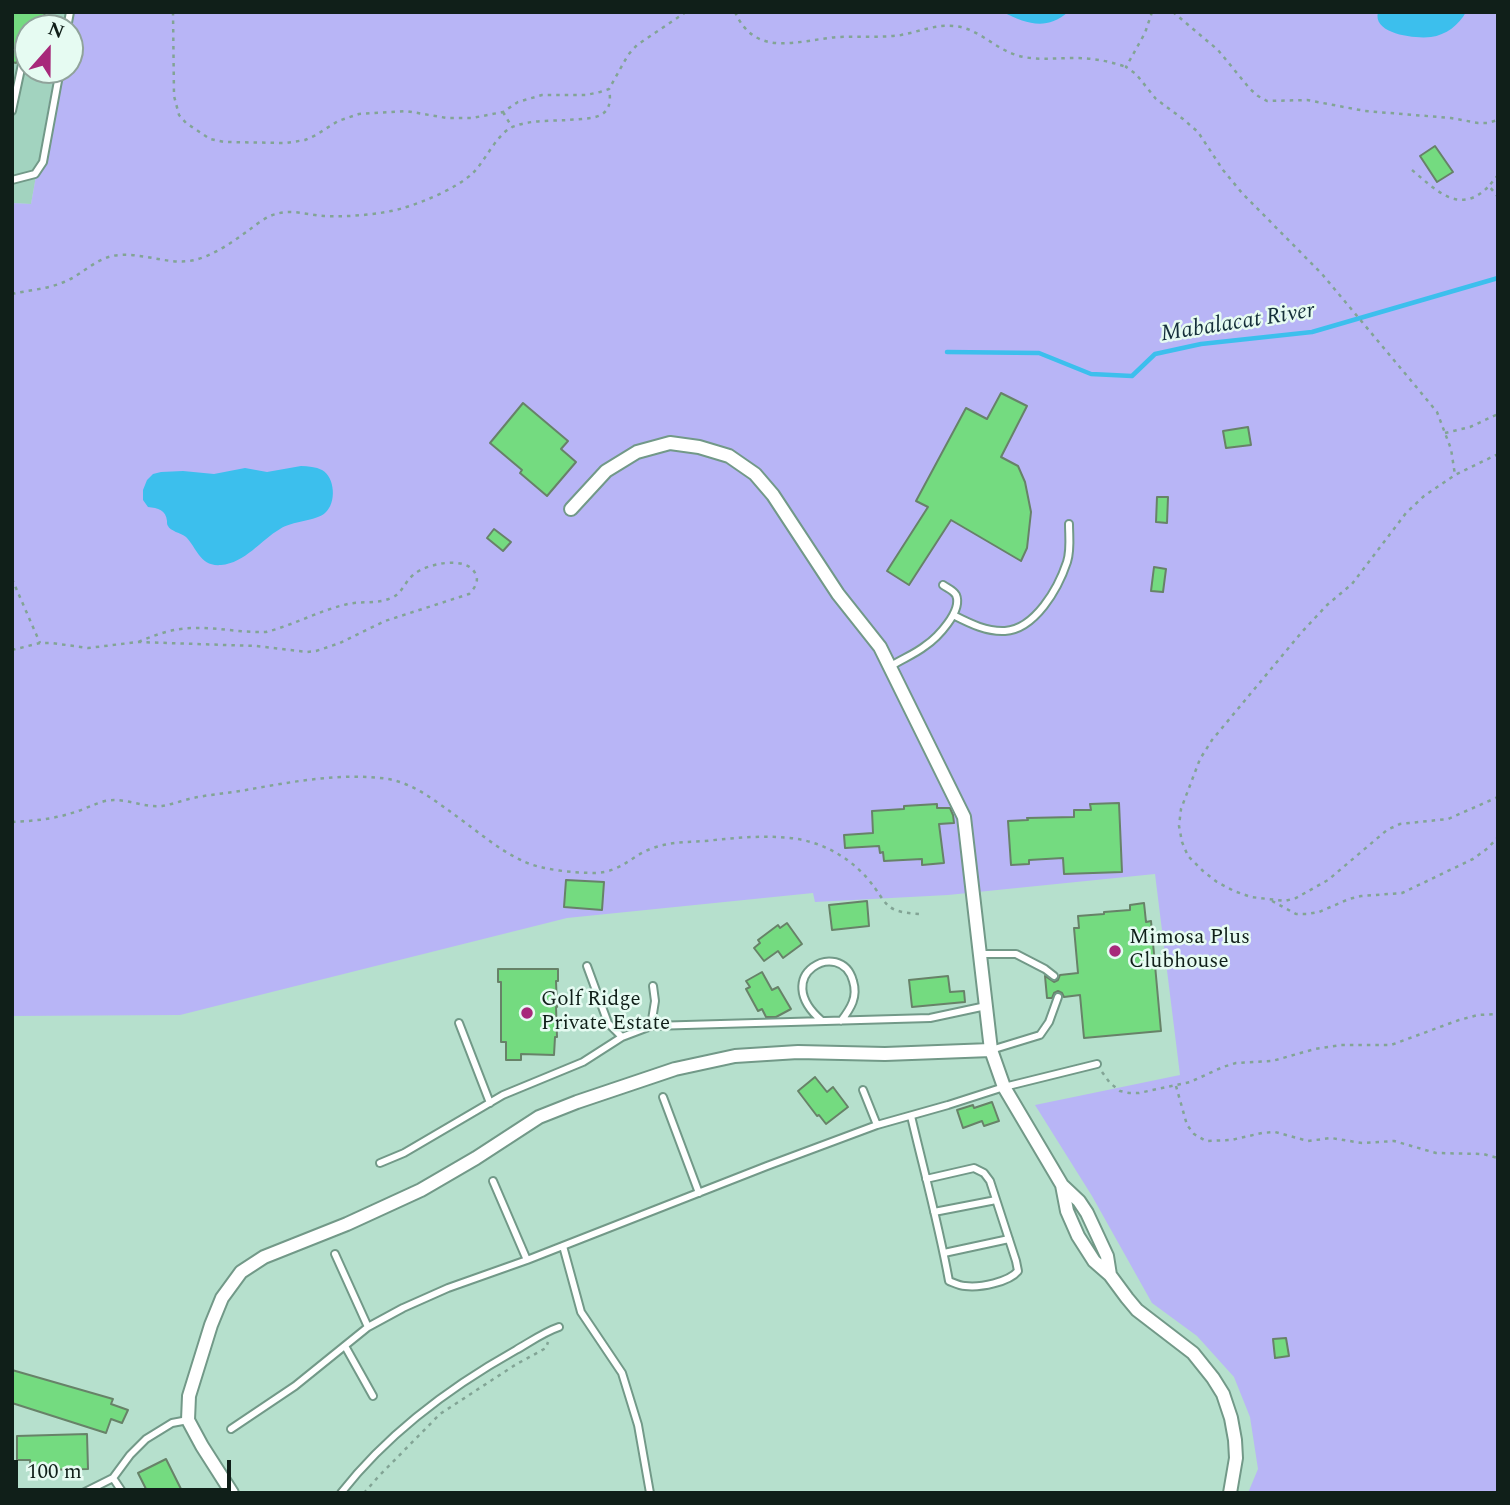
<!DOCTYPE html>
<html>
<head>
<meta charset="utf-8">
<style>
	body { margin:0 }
	#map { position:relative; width:1510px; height:1505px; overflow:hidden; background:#b6e0cd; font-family:Spectral,serif }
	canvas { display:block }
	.frame { position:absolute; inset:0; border:14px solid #101f19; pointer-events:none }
	.north { position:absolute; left:14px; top:14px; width:70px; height:70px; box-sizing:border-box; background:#e6fbf2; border:2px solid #90a39b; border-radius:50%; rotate:21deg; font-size:19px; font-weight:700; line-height:28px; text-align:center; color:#101f19 }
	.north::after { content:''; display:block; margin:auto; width:24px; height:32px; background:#a7297a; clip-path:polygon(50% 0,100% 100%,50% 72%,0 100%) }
	.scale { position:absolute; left:14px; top:1460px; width:217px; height:32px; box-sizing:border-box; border:4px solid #101f19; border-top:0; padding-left:9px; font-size:21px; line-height:24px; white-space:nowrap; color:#101f19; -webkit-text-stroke:5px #e6fbf2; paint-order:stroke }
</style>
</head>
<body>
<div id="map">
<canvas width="1510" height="1505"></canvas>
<div class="frame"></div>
<div class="north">N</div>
<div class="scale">100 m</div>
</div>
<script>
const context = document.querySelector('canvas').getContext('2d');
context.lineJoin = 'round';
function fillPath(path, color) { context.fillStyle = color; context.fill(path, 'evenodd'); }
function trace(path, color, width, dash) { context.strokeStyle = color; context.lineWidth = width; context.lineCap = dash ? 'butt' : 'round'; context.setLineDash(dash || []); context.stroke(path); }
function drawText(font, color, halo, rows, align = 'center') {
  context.font = font + ' Spectral,serif'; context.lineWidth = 5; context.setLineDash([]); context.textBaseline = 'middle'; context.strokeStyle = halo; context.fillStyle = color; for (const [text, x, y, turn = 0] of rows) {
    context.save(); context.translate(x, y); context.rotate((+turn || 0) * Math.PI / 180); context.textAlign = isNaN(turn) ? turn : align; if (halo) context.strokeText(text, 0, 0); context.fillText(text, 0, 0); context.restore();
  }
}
fillPath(new Path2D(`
	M12,12H66L63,28H28V70H55L31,204L12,203Z`), '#a2d3bf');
fillPath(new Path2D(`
	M66,12H1498V1493H1248L1258,1469L1250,1417L1234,1377L1197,1336L1152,1303L1092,1196L1035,1105L1180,1075L1155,874L948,895L815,902L813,893L567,918L180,1015L12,1016V203L31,204L55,70H70V28H63Z`), '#b8b5f6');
fillPath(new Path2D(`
	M1003,12H1068C1046,31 1027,24 1003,12Z
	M1378,12H1466C1459,25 1446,35 1431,37C1415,39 1372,34 1378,12Z
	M301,466C308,466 316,467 322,470C335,477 337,503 325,513C316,521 292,521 280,529C261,540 245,563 221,565C200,567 197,548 186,537C181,533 170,531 168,526C167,525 167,523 167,521C166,510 158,508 148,507L143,500V490L147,480L153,474L161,472L183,471L214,474L245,468L267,472Z`), '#3cbfed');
trace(new Path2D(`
	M947,352L1039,353L1091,374L1132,376L1155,354L1201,344L1312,332L1498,278`), '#3cbfed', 4.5);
const building = new Path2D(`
	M12,12H45L42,28H28V65L26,60L23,58L18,60L16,63L12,62Z
	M1435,146L1453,172L1437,182L1420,156Z
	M1001,393L1027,406L1001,457L1018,466L1025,482L1031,512L1027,548L1021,561L951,520L909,585L887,571L928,507L916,501L966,408L987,419Z
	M523,403L568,441L561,449L576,462L547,496L520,473L522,470L490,443Z
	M1248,427L1251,445L1226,448L1223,431Z
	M1157,497H1168L1167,523L1156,522Z
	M494,529L511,542L503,551L487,538Z
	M1154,567L1166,569L1163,592L1151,591Z
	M1119,803L1122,872L1064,874L1063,858L1029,860V864L1011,865L1008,821L1028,820L1027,818L1074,817V810H1091L1090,804Z
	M937,804V808H950L953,815L954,823L939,824L944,863L922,865V859L884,861L883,852L880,853L879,846L845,848L844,835L873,833L872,811L904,809V806Z
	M566,880L604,882L602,910L564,907Z
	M867,901L869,926L832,930L829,905Z
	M1144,903L1146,922L1151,921L1161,1031L1084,1038L1080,995L1064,997L1062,993L1058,991L1054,993L1052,998H1047L1045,976L1054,982L1058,980L1060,975L1078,973L1074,928H1079L1078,916L1104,914V912L1130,910V905Z
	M787,923L802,944L783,958L778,951L764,961L754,948L760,943L758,940L778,925L780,928Z
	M498,969H558V981H556L557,1007H556L557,1037H555L554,1055L521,1054V1060H506V1042H501V982H498Z
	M762,972L772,990L778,987L791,1009L776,1017H766L762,1009L758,1011L746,989L750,987L746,981Z
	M948,976L950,992L964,991L965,1002L912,1007L909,980Z
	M815,1077L827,1092L833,1087L848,1107L826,1124L819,1115L817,1116L798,1091Z
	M992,1102L999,1121L984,1126L982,1121L963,1128L957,1110L973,1105L974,1108Z
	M1286,1338L1289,1356L1275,1358L1273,1339Z
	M12,1370L113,1399L111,1404L128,1410L122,1423L111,1419L106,1433L12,1403Z
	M87,1434L88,1469L43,1470L44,1475H31L30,1460H17V1436Z
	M166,1459L183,1493H148L138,1473Z`);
fillPath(building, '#74db80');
trace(building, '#678268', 2);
const lane = new Path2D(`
	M67,28L70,12
	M12,111L22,64
	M12,180L35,174L43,162L60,70
	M953,615C969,623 986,632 1005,631C1035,629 1058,589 1067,562C1071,550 1069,536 1069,524
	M891,666C902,659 915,654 925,646C937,638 963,611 956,595C953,590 947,588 943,585
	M979,954H1016L1045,969L1054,976
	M587,966L608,1023L622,1037
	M822,1021C768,975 841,937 853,981C858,997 851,1008 841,1021
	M459,1023L490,1103
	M651,1026L655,1001L653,986
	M991,1050L1040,1035L1049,1022L1058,997
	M863,1090L877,1125
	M663,1097L699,1193
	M911,1116C924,1171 939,1226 949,1281C954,1283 960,1286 965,1286C980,1288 1009,1282 1018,1271L1016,1261L990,1181L984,1173L974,1168L926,1179
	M380,1163L404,1153L503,1095L583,1062L622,1037L651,1026L930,1018L986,1006
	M493,1181L527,1260
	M934,1212L996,1200
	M563,1246L581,1312L622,1373L638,1425L650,1493
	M944,1253L1009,1239
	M335,1254L368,1327
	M345,1346L373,1396
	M231,1429L295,1386L368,1327L403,1308L448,1288L527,1260L767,1166L877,1125L948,1105L1004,1087L1097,1064
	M113,1478L123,1493
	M83,1493L113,1478L130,1455L146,1439L172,1423L188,1420
	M341,1493C388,1433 450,1387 516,1350C530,1342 544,1332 559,1327`);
const street = new Path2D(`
	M571,509L606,471L637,452L670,443L699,447L729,456L755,474L773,495L838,594L880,647L964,817L991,1050L1004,1087L1062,1185L1079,1201L1087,1213L1107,1256L1110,1275
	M1062,1185L1067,1211L1078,1236L1094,1261L1110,1275L1127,1298L1137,1310L1193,1353L1213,1378L1223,1394L1231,1418L1235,1440L1236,1458L1230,1493
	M232,1493L202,1446L188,1420L189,1396L211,1325L222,1298L241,1272L264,1257L347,1224L421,1190L476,1158L539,1117L577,1102L675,1069L735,1056L798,1052L885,1054L991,1050`);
trace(lane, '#729988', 10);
trace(street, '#729988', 16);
trace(new Path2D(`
	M173,12L174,96L179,115L186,123L210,139L224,142L286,143L305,140L316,135L338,121L359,114L406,111L447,118H472L503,112L518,102L542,95H586L600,92L609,89L628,55L637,45L686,12
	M735,12C756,59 798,40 838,37C859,36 880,38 901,35C918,32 936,24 954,26C978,28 994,48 1016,55C1035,61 1054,58 1074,58C1092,58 1109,61 1126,67
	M1152,12L1145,33L1126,67L1136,74L1156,99L1183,119L1198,132L1223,170L1242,193L1322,274L1413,383L1437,412L1451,449L1455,475
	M1173,12L1218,50L1250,89L1258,96L1267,101L1307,100L1365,111L1451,118L1478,123H1487L1498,120
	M503,112L512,127
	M1412,170C1437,191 1460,216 1489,186
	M1498,175L1489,186L1498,197
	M12,294C29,290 48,289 64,282C84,274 97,256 120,255C149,253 176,269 204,257C220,251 235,240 249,230C257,224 267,216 276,214C292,209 308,215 324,216C347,217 380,215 403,208C424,202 457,188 473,173C486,160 498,131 515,126C531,120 551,121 568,120C590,118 615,121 609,89
	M1445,433L1470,427L1498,414
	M1498,454L1455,475L1424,496L1406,513L1352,584L1327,605L1301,633L1212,740L1200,759L1181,809L1179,826L1182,842L1188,856L1203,871L1217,882L1234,891L1251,897L1285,901L1296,898L1328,880L1387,830L1400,824L1448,819L1498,797
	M12,579L40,643
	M12,650L40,643H52L88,648L138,642L256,646L307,652L316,651L340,643L385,621L469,594C474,589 479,582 476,575C468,554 425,564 413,575C404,583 402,594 391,598C378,604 362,601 348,604C320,610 294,625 266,632C242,633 217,627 193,628C174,628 155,635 138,642
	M12,822C33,821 55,819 75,812C85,809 94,804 105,801C125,797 143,808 162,806C174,804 186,799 198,797C214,794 230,793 246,790C290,782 343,772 388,779C411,783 430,797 448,810C471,826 498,850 523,861C541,870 575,873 595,873C622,872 632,855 653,848C670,842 687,842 705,841C734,838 761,835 790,838C820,841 848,856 868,879C889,905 883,912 921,914
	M1272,901L1296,914H1307L1319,912L1349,899L1361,896L1402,893L1473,859L1488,848L1498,837
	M1102,1072L1110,1083L1120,1091L1129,1093H1139L1190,1082L1223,1067L1236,1063L1272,1061L1315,1049L1341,1045H1391L1459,1020L1478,1015L1498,1014
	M1176,1086L1187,1125L1194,1134L1206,1141L1231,1140L1262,1133L1275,1132L1308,1141L1331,1138L1362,1143L1394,1141L1436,1153L1483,1154L1498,1158
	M364,1493L378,1477L440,1414L515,1365L546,1348L548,1342`), '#82a495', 2.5, [3.5, 5]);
trace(lane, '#fff', 6);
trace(street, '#fff', 12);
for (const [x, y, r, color] of [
	[1115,951,7,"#a7297a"],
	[527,1013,7,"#a7297a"]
]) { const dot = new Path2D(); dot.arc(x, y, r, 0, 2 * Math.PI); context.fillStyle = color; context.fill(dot); trace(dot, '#e6fbf2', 2.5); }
drawText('21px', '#101f19', '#e6fbf2', [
	["Mimosa Plus",1129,939],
	["Clubhouse",1129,963],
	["Golf Ridge",541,1001],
	["Private Estate",541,1025]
], 'left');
drawText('italic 23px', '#152f3a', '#e6fbf2', [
	["Mabalacat River",1238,324,-9]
]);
</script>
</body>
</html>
